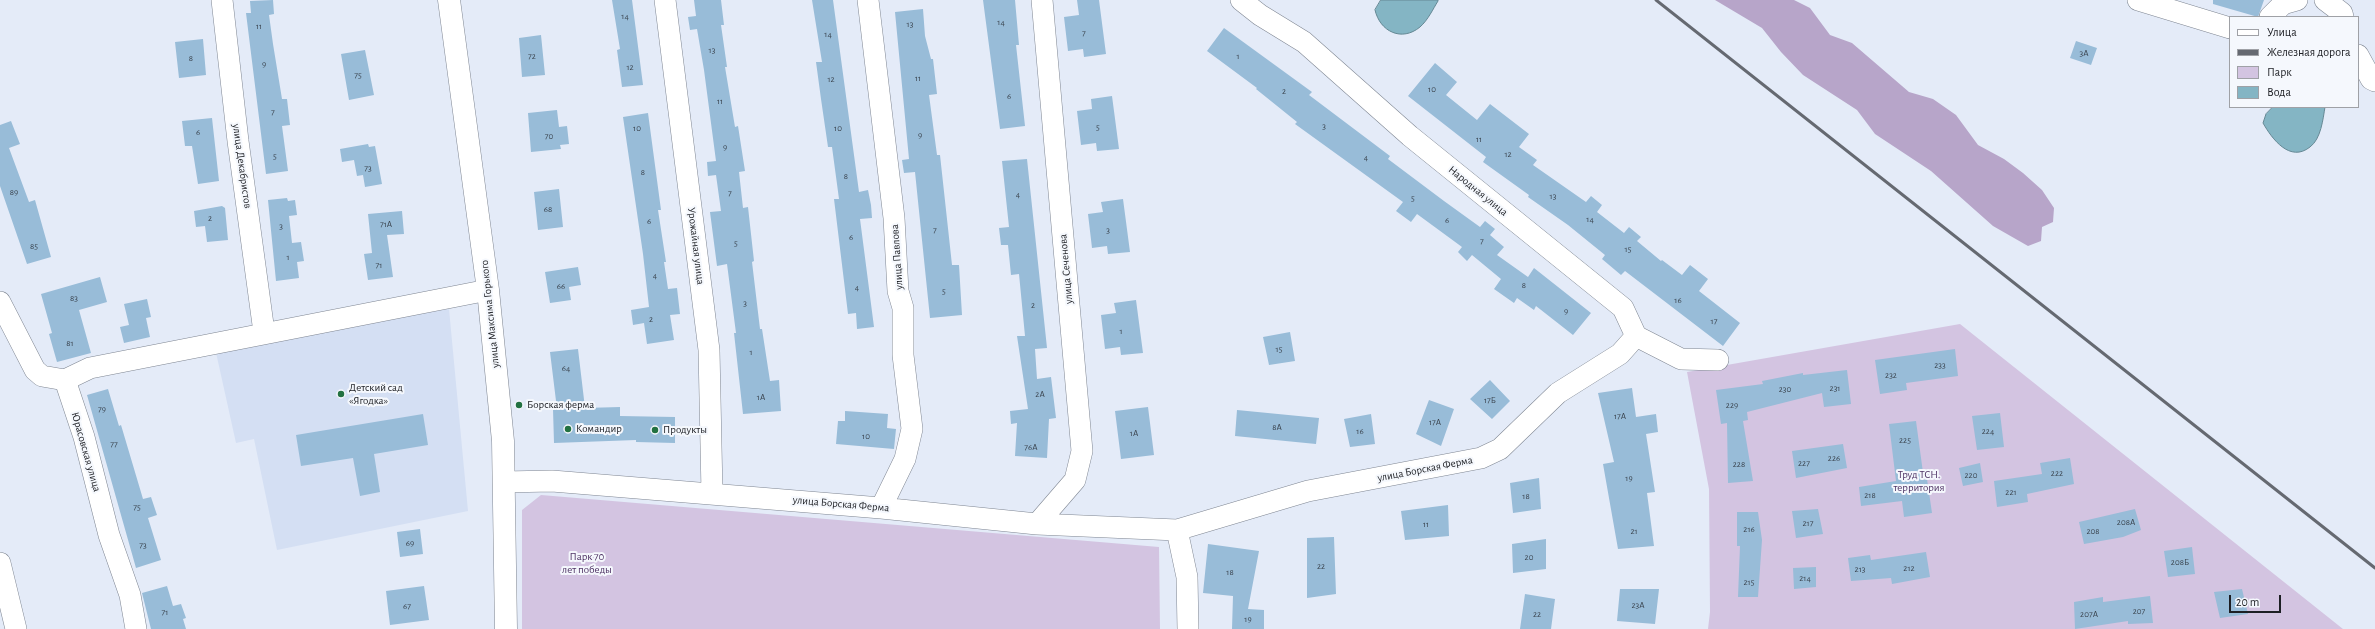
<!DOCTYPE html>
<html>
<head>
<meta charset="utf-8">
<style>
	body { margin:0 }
	#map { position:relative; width:2375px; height:629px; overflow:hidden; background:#e4ebf8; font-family:"Alegreya Sans",sans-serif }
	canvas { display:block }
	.legend { position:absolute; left:2229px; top:16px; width:130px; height:92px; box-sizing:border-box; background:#f5f8fd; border:1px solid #9fa1a6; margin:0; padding:5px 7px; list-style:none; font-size:12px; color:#1d1f24 }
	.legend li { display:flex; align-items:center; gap:8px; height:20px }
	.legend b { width:20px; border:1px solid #9fa1a6 }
	.scale { position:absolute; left:2229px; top:595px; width:52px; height:18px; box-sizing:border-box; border:2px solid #1d1f24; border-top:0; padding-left:5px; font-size:12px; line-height:14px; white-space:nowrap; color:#1d1f24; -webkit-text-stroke:3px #f5f8fd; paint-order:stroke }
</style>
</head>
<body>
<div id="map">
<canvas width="2375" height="629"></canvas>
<ul class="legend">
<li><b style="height:5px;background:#fff"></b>Улица</li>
<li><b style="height:5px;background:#656971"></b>Железная дорога</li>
<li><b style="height:11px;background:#d3c4e1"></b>Парк</li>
<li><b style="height:11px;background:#84b5c4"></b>Вода</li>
</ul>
<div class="scale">20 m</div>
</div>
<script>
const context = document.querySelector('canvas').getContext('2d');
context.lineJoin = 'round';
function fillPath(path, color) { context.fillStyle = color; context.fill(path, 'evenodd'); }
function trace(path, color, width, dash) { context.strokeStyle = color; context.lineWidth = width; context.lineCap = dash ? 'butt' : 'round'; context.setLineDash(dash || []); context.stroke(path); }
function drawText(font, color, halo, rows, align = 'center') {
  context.font = font + ' "Alegreya Sans",sans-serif'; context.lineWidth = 4; context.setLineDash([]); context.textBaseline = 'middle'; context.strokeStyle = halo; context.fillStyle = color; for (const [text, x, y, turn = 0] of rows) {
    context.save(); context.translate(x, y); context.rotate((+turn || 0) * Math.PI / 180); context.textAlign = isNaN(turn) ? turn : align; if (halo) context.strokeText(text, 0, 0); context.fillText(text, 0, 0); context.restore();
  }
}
fillPath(new Path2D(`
	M449,309L468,511L277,550L254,439L236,443L215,348Z`), '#d4dff3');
fillPath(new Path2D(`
	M1960,324L2343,629H1708L1710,612L1709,489L1687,372Z
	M541,495L1159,547L1160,629H522V510Z`), '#d3c4e1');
fillPath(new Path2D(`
	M1715,0H1794L1810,8L1830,35L1852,43L1909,92L1933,99L1956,115L1978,145L2004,159L2023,173L2042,190L2054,208L2053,222L2042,227L2041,241L2028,246L1993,226L1931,171L1875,134L1857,110L1803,75L1781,52L1762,28Z`), '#b7a5c9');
const water = new Path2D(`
	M1381,0H1438V1C1433,9 1428,20 1420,27C1402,42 1380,32 1375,10Z
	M2273,107H2325C2323,119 2321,139 2310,147C2290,163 2272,139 2263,123L2266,114Z`);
fillPath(water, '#84b5c4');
trace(water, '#658894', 1);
fillPath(new Path2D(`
	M273,0L274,14L269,15L273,44L282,99H287L290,125L282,126L288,171L266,174L246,13H251L250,1Z
	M612,0H632L643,85L622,87L617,50L620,49Z
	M694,0H721L724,25H721L727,67H725L735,127L738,126L745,171L739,172L743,208L748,207L754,261L752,262L760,329H762L770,381L779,380L781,411L743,414L734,333H736L727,264L717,266L710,212L721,211L716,175L708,176L707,162L716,161L704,70L697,29L690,30L688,17L696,16Z
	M812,0H833L859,192L868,190L871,205L872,218L860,219L874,327L857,329L856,313L848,314L834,199H839L832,147H828L821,99L816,62H822Z
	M983,0H1015L1019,45H1016L1025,126L1000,129Z
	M1077,0H1099L1106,54L1084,57L1083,49L1068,51L1064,17L1079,15Z
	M2213,0H2264L2258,17L2213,4Z
	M923,9L925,36L931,59H933L937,94L929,95L937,155H940L952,265H959L962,315L930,318L915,172L904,173L902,160L909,159L895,12Z
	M1224,28L1312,92L1309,95L1390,156L1388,159L1444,201L1480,227L1485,221L1495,229L1490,235L1504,247L1497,255L1528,277L1534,268L1591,313L1573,335L1536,306L1534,310L1517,298L1514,303L1494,289L1501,279L1472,255L1467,261L1458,252L1462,247L1417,214L1411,222L1396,211L1403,202L1295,124L1297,122L1256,89L1257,88L1207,51Z
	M541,35L545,75L522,77L519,38Z
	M203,39L206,75L179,78L175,42Z
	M2076,41L2097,48L2091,65L2070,58Z
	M365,50L374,95L349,100L341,54Z
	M1435,63L1457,82L1446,95L1477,120L1490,104L1529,134L1519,147L1537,160L1533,165L1586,202L1591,196L1602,205L1597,212L1624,233L1629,227L1641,237L1637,241L1661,261L1662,260L1682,275L1690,265L1708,279L1699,291L1740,323L1723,346L1625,271L1621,275L1602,259L1605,255L1568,225L1528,197L1529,195L1483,162L1486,157L1408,96Z
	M1112,96L1119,149L1097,151L1096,143L1081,145L1077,111L1092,109L1091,99Z
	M557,110L559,127L567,126L569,144L560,145L561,149L531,152L528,113Z
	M648,113L661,210H658L666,262H664L668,289L677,288L680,314L670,315L674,340L647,344L644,323L633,325L631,310L649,307L643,254L623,117Z
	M212,118L219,181L198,184L192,146H185L182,121Z
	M11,121L20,144L9,148L29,202L35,200L51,257L27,264L0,186V125Z
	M368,144L369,147L375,146L382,184L365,187L363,175L357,176L354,160L342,162L340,149Z
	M1027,159L1047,348L1035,349L1037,379L1051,377L1056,418L1049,419L1047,458L1015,456L1017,423L1011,424L1010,411L1028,409L1017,336H1025L1019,274L1011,275L1008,245H1001L999,228L1009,227L1002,161Z
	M559,189L563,227L538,230L534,192Z
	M287,198L288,201L295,200L297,215L289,216L292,243L301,242L304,261L297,262L299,278L276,281L268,200Z
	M1123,199L1130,252L1108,254L1107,246L1092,248L1088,214L1103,212L1101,202Z
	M222,206L225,208L228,240L207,242L205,226L196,227L194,211Z
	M402,211L404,234L387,235L393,277L368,280L364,254L372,253L368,214Z
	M578,267L581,285L569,287L571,300L550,303L545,272Z
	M100,277L107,302L79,310L91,353L57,362L49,334L52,333L41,294Z
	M147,299L151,317L146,318L150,337L124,343L120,327L129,325L124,304Z
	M1136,300L1143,353L1121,355L1120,347L1105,349L1101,315L1116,313L1114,303Z
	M1290,332L1295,361L1269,365L1263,337Z
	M578,349L585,408L620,407V416L675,417V443L636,442V440L554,443L553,409H557L550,352Z
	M1955,349L1958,376L1906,383L1907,390L1880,394L1875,360Z
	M1847,370L1851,404L1824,407L1822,393L1747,412L1748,420L1743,421L1753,481L1728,483L1727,423L1721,424L1716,390L1763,384L1762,381L1803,373V375Z
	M1490,380L1510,401L1492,419L1470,399Z
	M1632,388L1636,417L1656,414L1658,432L1646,434L1655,492L1647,493L1654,546L1618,549L1603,464L1614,462L1598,393Z
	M108,389L119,426L121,425L143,499L151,497L157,515L148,518L161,560L136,568L87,395Z
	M1429,400L1454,409L1441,446L1416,434Z
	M1148,407L1154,455L1121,459L1115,411Z
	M1237,410L1319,418L1316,444L1235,436Z
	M845,411L888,414L887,428L896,429L894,449L836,444L838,421H845Z
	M2000,413L2004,447L1977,450L1972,416Z
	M423,414L428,445L374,454L380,492L360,496L353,458L301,466L296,435Z
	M1371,414L1375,444L1350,447L1344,419Z
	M1916,421L1924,480L1927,479L1932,513L1904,517L1902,501L1861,506L1859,487L1896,481L1889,424Z
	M1843,444L1847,468L1796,478L1792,451Z
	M2070,458L2074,484L2027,494L2028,502L1997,507L1994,481L2042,474L2040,463Z
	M1980,463L1983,482L1963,486L1959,468Z
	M1539,478L1541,509L1513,513L1510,483Z
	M1448,505L1449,536L1405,540L1401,511Z
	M1818,509L1823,534L1796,538L1792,511Z
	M2135,509L2141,530L2123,537L2084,544L2079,522Z
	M1737,512H1758L1762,540L1758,597H1738L1740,546H1737Z
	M420,529L423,554L400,557L397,532Z
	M1334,537L1336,594L1307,598V538Z
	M1546,539V569L1513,573L1512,544Z
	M1208,544L1259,551L1248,609L1264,610V629H1232L1233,596L1203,593Z
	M2192,547L2195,574L2168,577L2164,551Z
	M1926,552L1930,577L1892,584L1891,578L1851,581L1848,558L1870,555L1871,560Z
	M1816,567V587L1794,589L1793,568Z
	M167,586L173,606L181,604L186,618L183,619L186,629H151L142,593Z
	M424,586L429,620L390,625L386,591Z
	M1620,589H1659L1655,624L1617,621Z
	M2242,589L2248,614L2220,618L2214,592Z
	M1525,594L1555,599L1551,629H1520Z
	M2150,596L2153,623L2128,624V621L2075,629L2074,602L2103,597V602Z`), '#98bcd8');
const minor = new Path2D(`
	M222,0L238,141L264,332
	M665,0L709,350L712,493
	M868,0L894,218L898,291L903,308V355L912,429L905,459L881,508
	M1241,0L1260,15L1304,42L1410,136L1623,308L1636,336L1681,359L1718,360
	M2138,0L2230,28
	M2325,0L2342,13L2343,17
	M2270,17L2283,4L2297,0
	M2358,55L2371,79L2375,81
	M0,302L35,370L42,376L65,380
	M65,380L90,368L488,290
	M65,380L84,437L109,535L130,595L136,629
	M504,482L552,481L881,508L1037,524L1177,530L1308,491L1481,458L1500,449L1558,393L1620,354L1636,336
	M1037,524L1075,480L1082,451L1042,0
	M1177,530L1187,577L1188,629
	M0,563L16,629`);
const tertiary = new Path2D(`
	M449,0L488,290L503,441L506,629`);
trace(minor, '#7f8692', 22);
trace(tertiary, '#7f8692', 23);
trace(minor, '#fff', 21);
trace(tertiary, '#fff', 22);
trace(new Path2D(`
	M1656,0L2375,568`), '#656971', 3);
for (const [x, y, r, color] of [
	[341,394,4,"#227141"],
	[519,405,4,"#227141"],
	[568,429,4,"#227141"],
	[655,430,4,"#227141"]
]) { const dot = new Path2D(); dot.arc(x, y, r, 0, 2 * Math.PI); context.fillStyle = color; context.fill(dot); trace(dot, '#f5f8fd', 1.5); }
drawText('9px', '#3c4651', null, [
	["14",625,16],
	["14",1001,22],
	["13",910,24],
	["11",259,26],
	["7",1084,33],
	["14",828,34],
	["13",712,50],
	["3А",2084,53],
	["72",532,56],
	["1",1238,56],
	["8",191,58],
	["9",264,64],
	["12",630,67],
	["75",358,75],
	["11",918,78],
	["12",831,79],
	["10",1432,89],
	["2",1284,91],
	["6",1009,96],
	["11",720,101],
	["7",273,112],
	["3",1324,126],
	["5",1098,127],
	["10",637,128],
	["10",838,128],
	["6",198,132],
	["9",920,135],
	["70",549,136],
	["11",1479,139],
	["9",725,147],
	["12",1508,154],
	["5",275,156],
	["4",1366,157],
	["73",368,168],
	["8",643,172],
	["8",846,176],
	["89",14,192],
	["7",730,193],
	["4",1018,194],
	["13",1553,196],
	["5",1413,198],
	["68",548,209],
	["2",210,218],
	["14",1590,219],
	["6",1447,220],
	["6",649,221],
	["71А",386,224],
	["3",281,226],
	["7",935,230],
	["3",1108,230],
	["6",851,237],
	["7",1482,241],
	["5",736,243],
	["85",34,246],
	["15",1628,249],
	["1",288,257],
	["71",379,265],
	["4",655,275],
	["8",1524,285],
	["66",561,286],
	["4",857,287],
	["5",944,291],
	["83",74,298],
	["16",1678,300],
	["3",745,303],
	["2",1033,305],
	["9",1566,311],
	["2",651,319],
	["17",1714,321],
	["1",1121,331],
	["81",70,343],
	["15",1279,349],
	["1",751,352],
	["233",1940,365],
	["64",566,368],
	["232",1891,375],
	["231",1835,388],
	["230",1785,389],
	["2А",1040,394],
	["1А",761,397],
	["17Б",1490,400],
	["229",1732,405],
	["79",102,409],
	["17А",1620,416],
	["17А",1435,422],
	["8А",1277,427],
	["16",1360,431],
	["224",1988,431],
	["1А",1134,433],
	["10",866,436],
	["225",1905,440],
	["77",114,444],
	["76А",1031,447],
	["226",1834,458],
	["227",1804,463],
	["228",1739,464],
	["222",2057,473],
	["220",1971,475],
	["19",1629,478],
	["221",2011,492],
	["218",1870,495],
	["18",1526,496],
	["75",137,507],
	["208А",2126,522],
	["217",1808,523],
	["11",1426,524],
	["216",1749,529],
	["21",1634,531],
	["208",2093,531],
	["69",410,543],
	["73",143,545],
	["20",1529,557],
	["208Б",2180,562],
	["22",1321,566],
	["212",1909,568],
	["213",1860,569],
	["18",1230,572],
	["214",1805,578],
	["215",1749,582],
	["23А",1638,605],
	["67",407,606],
	["207",2139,611],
	["71",165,612],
	["22",1537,614],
	["207А",2089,614],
	["19",1248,619]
]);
drawText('11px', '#1d1f24', '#f5f8fd', [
	["улица Декабристов",242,166,82],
	["Народная улица",1478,191,39],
	["Урожайная улица",696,246,83],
	["улица Павлова",897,257,-94],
	["улица Сеченова",1066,269,-95],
	["улица Максима Горького",490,314,-96],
	["Юрасовская улица",86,452,74],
	["улица Борская Ферма",1425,469,-11],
	["улица Борская Ферма",841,504,5]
]);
drawText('11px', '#1d1f24', '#f5f8fd', [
	["Детский сад",349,388],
	["«Ягодка»",349,401],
	["Борская ферма",527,405],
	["Командир",576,429],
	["Продукты",663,430]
], 'left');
drawText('11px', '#4f3465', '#f5f8fd', [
	["Труд ТСН.",1919,475],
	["территория",1919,488],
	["Парк 70",587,557],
	["лет победы",587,570]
]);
</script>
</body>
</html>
